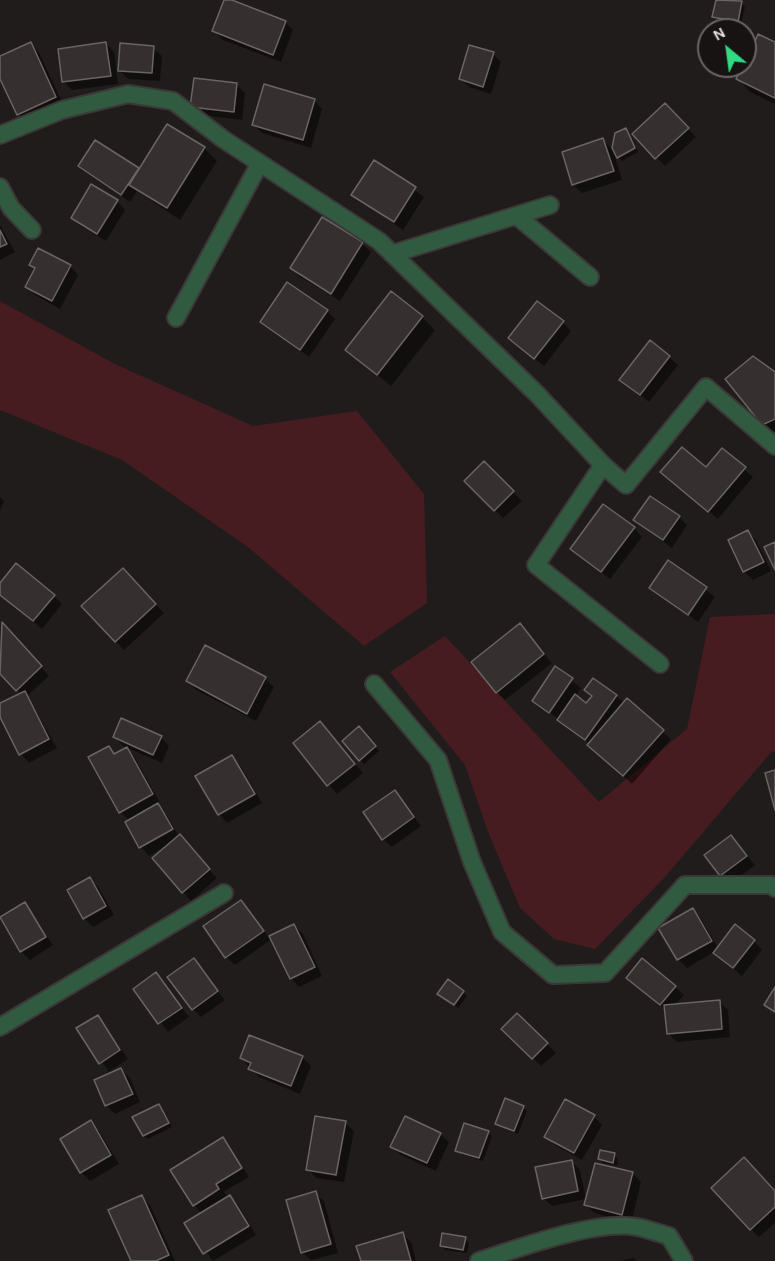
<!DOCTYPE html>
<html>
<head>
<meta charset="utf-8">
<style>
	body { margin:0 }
	#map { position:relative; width:775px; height:1261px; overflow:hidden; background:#211c1c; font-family:Karla,sans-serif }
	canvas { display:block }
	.north { position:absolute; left:697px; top:18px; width:60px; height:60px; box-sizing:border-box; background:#181313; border:2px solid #6a6666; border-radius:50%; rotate:331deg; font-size:16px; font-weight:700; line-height:24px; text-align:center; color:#e6e3e3 }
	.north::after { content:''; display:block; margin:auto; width:21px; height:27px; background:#32d882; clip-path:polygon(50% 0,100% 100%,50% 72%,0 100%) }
</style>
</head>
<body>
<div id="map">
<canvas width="775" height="1261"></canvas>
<div class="north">N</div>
</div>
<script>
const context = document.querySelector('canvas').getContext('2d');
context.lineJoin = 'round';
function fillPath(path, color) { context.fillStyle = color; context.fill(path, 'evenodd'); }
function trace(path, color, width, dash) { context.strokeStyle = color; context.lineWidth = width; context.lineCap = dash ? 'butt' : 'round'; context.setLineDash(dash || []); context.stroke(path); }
fillPath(new Path2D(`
	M0,301L115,364L253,426L357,411L424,494L427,603L364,646L248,547L122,460L0,410Z
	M775,614V752L772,751L665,877L595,949L554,939L520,908L488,832L465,765L390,672L445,636L599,802L687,729L710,617Z`), '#461c20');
fillPath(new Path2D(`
	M226,0L285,22L293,30L281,62L223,40L214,31Z
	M717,0L741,3L745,7L741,25L718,20L714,16Z
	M759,36L775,44V104L750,92L738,79Z
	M106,43L114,52L118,84L72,90L64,82Z
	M31,44L39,53L64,106L26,123L18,114L0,75V58Z
	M153,48L162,56L160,81L128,79L119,70Z
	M493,54L501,62L491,94L469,87L461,79Z
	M236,84L245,93L242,120L200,115L192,106Z
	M314,100L322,109L311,148L262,133L253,125Z
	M665,105L696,137L665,166L634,134Z
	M626,130L638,152L622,161L618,157Z
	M603,140L613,150L622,180L582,193L573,184Z
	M204,148L217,161L180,220L137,191L130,202L80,166L139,171Z
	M375,162L424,197L403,230L353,195Z
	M117,201L125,210L106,241L81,226L73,218Z
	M322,219L362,244L371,252L340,301L300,277L292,268Z
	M0,225L15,252L0,260Z
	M31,264L70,266L78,275L60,309L35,295L26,287L36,269Z
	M327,311L335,319L309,357L262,322Z
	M422,317L435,330L391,386L347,350Z
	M563,322L571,331L544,366L510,338Z
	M669,357L678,365L649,402L621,380Z
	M775,374V432L772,433L727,379Z
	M722,450L753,477L718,519L671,480L706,469Z
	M484,463L522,501L503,518L466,481Z
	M0,497L4,501L0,511Z
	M679,517L687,525L672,548L635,520Z
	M634,528L642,537L610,579L572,549Z
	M748,532L756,540L771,571L753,580L744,571Z
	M668,562L715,597L698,622L651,587Z
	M131,578L164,613L124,650L83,607Z
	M0,586L54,596L62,604L42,629L0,594Z
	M2,624L49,676L27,696L57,748L29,763L21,754L0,714V705L21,694L0,671Z
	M520,625L552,663L505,700L497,692Z
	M206,647L265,679L274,687L256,721L196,690L188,681Z
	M556,668L581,688L575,696L587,705L593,697L586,690L616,696L671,739L632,784L590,744L534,700Z
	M320,723L363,773L337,794L295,744Z
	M359,728L379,751L364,764L344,741Z
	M115,737H161L169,746L162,763L123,746Z
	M109,748L116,755L126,749L135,758L160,803L157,805L166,814L179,837L217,878L191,901L183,892L166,846L149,856L141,847L127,823L130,821L120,812Z
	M232,757L240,765L262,803L227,823L219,814L197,776Z
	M395,792L421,826L392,847L383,839Z
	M731,837L755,865L730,884L706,855Z
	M90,879L99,888L114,915L93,927L84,918Z
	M241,902L269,937L294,925L303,934L322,976L299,987L291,978L272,939L235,965L226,957Z
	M24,904L53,945L30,960L21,951L1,918Z
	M693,910L701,919L718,948L754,941L762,950L742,976L714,952L687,968L678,959Z
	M193,960L225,1000L201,1017L193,1009Z
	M156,974L189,1017L168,1032L135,989Z
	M636,986L675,987L684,995L675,1005L719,1002L728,1010L730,1037L677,1042L668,1033L666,1010Z
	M463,992L467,996L458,1008L443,997Z
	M517,1015L556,1053L541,1066L503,1029Z
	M97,1016L128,1059L109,1072L78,1028Z
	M250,1037L302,1057L311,1066L300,1094L259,1077L250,1069L242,1058Z
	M121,1070L130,1078L140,1102L115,1114L106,1105Z
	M159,1106L172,1127L148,1139L144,1136Z
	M523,1107L527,1111L518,1134L496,1124Z
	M594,1116L602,1125L582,1160L555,1145L546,1137Z
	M90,1122L99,1131L119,1164L90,1181L81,1172Z
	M345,1123L354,1131L344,1182L316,1178L308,1169Z
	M488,1132L492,1136L483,1161L461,1154L457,1150Z
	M440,1134L449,1142L436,1171L401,1155L392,1147Z
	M223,1139L249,1177L223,1192L238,1205L256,1235L213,1261L186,1223L202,1214L194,1205Z
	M614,1155L618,1159L617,1166L603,1163L599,1159Z
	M571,1161L580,1170L586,1199L552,1206L543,1198Z
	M632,1173L641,1182L631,1223L594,1213L586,1205Z
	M315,1193L324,1201L338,1253L311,1260L302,1252Z
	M775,1193V1223L759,1237L751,1229Z
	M141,1197L150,1205L175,1261H133Z
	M402,1234L411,1242L416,1261H362Z
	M465,1239L469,1243L467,1253L445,1250L441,1246Z
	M634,1258L637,1261H621Z`), '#0007');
const building = new Path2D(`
	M224,0H232L286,21L273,55L212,31Z
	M716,0L742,1L738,22L712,17Z
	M758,34L775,42V98L736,79L742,66H745Z
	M31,42L56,97L17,115L0,79V56Z
	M106,42L111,76L62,82L58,49Z
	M120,43L154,46L152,73L118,71Z
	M469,45L494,52L483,87L459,79Z
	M194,78L237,83L234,112L190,107Z
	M264,84L315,99L303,140L252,125Z
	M665,103L689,128L655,159L632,134Z
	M167,124L205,147L167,208L129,185Z
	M626,128L635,148L617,158L612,148L615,133Z
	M603,138L614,171L572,185L562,152Z
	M95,140L139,168L121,195L78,166Z
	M374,160L416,187L394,222L351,195Z
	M91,184L118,200L97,234L71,218Z
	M322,217L363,242L331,294L290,268Z
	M0,230L7,244L0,247Z
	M38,248L71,265L52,301L25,287L35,268L29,265Z
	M287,282L328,310L300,350L260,322Z
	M391,291L423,316L377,375L345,350Z
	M537,301L564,321L534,359L508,338Z
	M650,340L670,356L640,395L619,380Z
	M753,356L775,372V419L762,425L725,379Z
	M682,447L706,467L722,448L746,467L708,512L660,472Z
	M484,461L514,491L494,511L464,481Z
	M650,496L680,516L663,540L633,520Z
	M603,504L635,527L601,572L570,549Z
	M748,530L764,562L743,572L728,540Z
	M775,542V570L764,547Z
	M668,560L707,587L688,615L649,588Z
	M16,563L55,595L33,621L0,595V583Z
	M123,568L156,604L115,642L81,606Z
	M2,622L42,666L16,691L0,674Z
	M520,623L544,654L496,693L471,662Z
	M205,645L266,677L247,714L186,681Z
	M555,666L573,678L549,713L532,701Z
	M593,678L617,695L585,740L557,720L575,694L586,703L592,696L584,690Z
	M25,691L49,739L19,755L0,717V703Z
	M627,698L664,730L623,776L587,745Z
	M121,718L162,736L153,755L113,737Z
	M320,721L355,764L327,786L293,743Z
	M359,726L376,746L359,761L342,741Z
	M109,746L114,754L127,747L153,794L119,813L88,757Z
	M232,755L255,794L218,815L195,776Z
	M775,770V810L765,773Z
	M395,790L414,817L382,840L363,812Z
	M158,803L173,829L139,848L125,822Z
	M180,834L210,869L182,893L152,858Z
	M731,835L747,856L720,876L704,855Z
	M90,877L106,906L83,919L67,890Z
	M241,900L264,931L225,958L203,926Z
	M25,902L46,937L20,952L0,917Z
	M693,908L712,941L677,960L658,928Z
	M294,924L315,967L290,979L269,936Z
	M735,924L755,940L733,968L713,953Z
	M194,958L218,991L192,1010L167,977Z
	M642,958L676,986L660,1005L626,978Z
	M156,972L182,1008L158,1024L133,989Z
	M448,979L464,991L454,1005L437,994Z
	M775,987V1012L764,1005Z
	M720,1000L722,1029L667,1034L664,1005Z
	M517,1013L548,1043L532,1059L501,1029Z
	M98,1015L120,1050L99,1064L76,1028Z
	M249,1035L303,1056L291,1086L248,1069L251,1063L240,1058Z
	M121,1068L133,1094L105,1106L94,1080Z
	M505,1098L524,1106L514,1131L495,1124Z
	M565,1099L595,1115L574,1153L544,1137Z
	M159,1104L169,1123L143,1136L132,1117Z
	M315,1116L346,1121L336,1175L306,1170Z
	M405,1116L441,1133L427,1163L390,1147Z
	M91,1120L111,1155L80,1173L60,1139Z
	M464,1123L489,1131L479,1158L455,1151Z
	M223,1137L242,1168L216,1184L219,1189L193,1206L170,1170Z
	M600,1150L615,1153L613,1163L598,1159Z
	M744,1157L775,1191V1207L750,1230L711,1188Z
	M572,1160L578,1191L542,1199L535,1167Z
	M595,1163L633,1172L622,1215L584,1205Z
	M316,1191L331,1244L301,1253L286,1200Z
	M142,1195L169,1255L156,1261H131L108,1210Z
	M230,1195L249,1226L203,1254L184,1223Z
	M403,1232L411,1261H361L356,1246Z
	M442,1233L466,1237L463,1250L440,1246Z`);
fillPath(building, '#352f2f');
trace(building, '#6a6465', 1.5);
const minor = new Path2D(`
	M0,135L62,110L128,94L173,101L223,139L379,241L537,394L603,465L536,565L660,664
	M0,187L11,208L32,230
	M517,216L590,277
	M392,254L550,205
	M176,318L260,163
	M603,465L626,485L706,387L775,446
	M374,684L438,760L472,862L502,932L553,975L605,973L685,885H772L775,888
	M0,1027L224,893
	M479,1261C519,1248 597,1219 637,1227C648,1229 658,1233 669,1236L684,1261`);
trace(minor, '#3d3838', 20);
trace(minor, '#315b40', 16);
</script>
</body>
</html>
